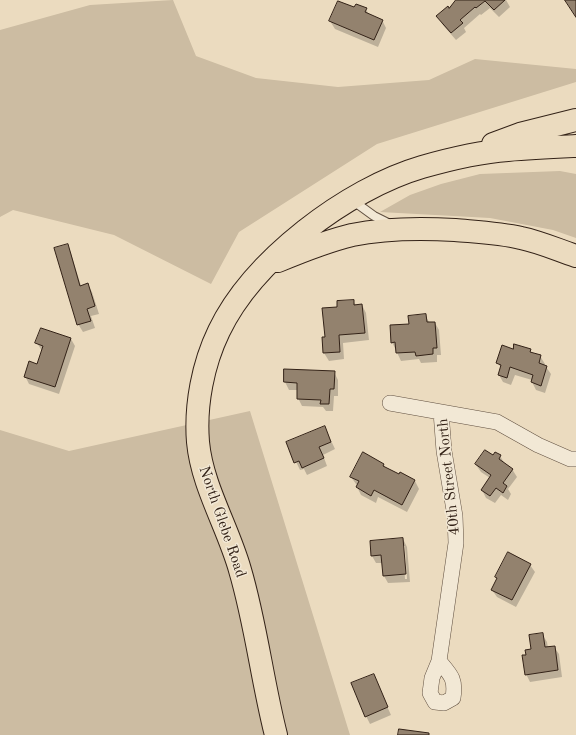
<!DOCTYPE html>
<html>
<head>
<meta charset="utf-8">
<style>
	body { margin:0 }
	canvas { display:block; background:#ebdbbf }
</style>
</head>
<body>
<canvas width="576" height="735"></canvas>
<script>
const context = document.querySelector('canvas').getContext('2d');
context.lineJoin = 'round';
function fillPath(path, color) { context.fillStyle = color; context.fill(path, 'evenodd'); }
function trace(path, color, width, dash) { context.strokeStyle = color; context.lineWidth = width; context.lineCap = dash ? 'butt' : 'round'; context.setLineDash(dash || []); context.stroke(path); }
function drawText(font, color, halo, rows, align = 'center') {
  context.font = font + ' "Old Standard TT",serif'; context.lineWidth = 3; context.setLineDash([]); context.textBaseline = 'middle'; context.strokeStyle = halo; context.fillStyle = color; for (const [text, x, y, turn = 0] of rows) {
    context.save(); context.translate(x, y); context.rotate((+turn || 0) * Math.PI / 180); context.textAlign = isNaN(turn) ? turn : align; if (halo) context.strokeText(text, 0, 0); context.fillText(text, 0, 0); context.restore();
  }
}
fillPath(new Path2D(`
	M173,0L196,56L256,78L338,87L429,80L475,59L576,69V82L377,144L239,232L211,284L114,235L13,210L0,217V30L90,5Z
	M560,171L576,174V238L553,230L490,218L380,212L410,195L441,184L480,174Z
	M250,411L350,735H0V430L69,451Z`), '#ccbca2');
fillPath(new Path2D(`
	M457,0H506L510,7L499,17L490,8L481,15L480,14L464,28L466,32L456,40L442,24L438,16L449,9Z
	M354,9H366L369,15L382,20L386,28L378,47L335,29L330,21Z
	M67,245L71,253L81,286L88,285L92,292L99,314L91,316L95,328L83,332L78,324Z
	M353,301L356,305H362L366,313L369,340L343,343L344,359L329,361L324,353L323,338H326Z
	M425,316L430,323H435L439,330L441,355H437V362L421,363L419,359L401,361L392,342L410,325Z
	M71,339L75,346L59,394L29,384L25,376L38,365L42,351L37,343Z
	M513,350H530L532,353L540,356L545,364L544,366L546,367L551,374L545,393L536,390L532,382V380L515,375L511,385L503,382L499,375L501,368L498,363Z
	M285,370L334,372L338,380V396H334L333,411H326L323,407L302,406L298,398V390H289L285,382Z
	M325,428L335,449L323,455L327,466L307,475L304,469L300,470L287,443Z
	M494,456H500L505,464L512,469L517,477L508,489L511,494L508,500L501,495L495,503L486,498L482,490L490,478L481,472L476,465Z
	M383,464L386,468L399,475L400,473L415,481L419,489L407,512L378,497L376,503L361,495L357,487L358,485L356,484L351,477Z
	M403,539L407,547L410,582L388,583L384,576L383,563H376L372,556ZM403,546H405L407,579H405Z
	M530,565L535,572L516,607L497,597L492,590Z
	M542,634L547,642L548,648L554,647L559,654L562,677L530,682L526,674L527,656Z
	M373,675L391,715L370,724L366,716Z`), '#0003');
const building = new Path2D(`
	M456,0H505L494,10L485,1L476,8L475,7L460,20L463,23L451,33L436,16L448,6L449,8Z
	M565,0H576V17Z
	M338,1L354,7L356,4L367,8L365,12L383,20L374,40L329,21Z
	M68,244L80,286L88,283L95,306L87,309L91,321L77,325L54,248Z
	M354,300V305L362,304L365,333L339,335L340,352L323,353L322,337H325L322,308L337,307V301Z
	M426,314L427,322H435L437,348H433V354L416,356L415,352L396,353L395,342L391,343L390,325L409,324L408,316Z
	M41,328L71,338L55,387L24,377L29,361L37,364L43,346L35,343Z
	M514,344L531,349L530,352L541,355L539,363L547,366L541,386L531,382L533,375L510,367L507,378L498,375L501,365L496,363L502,345L513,349Z
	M284,369L335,371L334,389H330L329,404H320L321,400L297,399V383L284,382Z
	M325,426L331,442L319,447L324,458L302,468L299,461L294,463L286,442Z
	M485,450L493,455L495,452L501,455L499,459L513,469L503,483L507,486L503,493L496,488L490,496L481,490L491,475L475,464Z
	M363,452L384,464L383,466L399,474L400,472L415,480L402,505L374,490L371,496L356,487L359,481L350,477Z
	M403,538L406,574L383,576L381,555L371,556L370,541Z
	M508,552L531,564L512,600L491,590L497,578L495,577Z
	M543,633L545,647L555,646L558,670L525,675L522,655H526L525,650L531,649L529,635Z
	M374,674L388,707L365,717L351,683Z
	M399,729L429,733V735H398Z`);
fillPath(building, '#93826e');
trace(building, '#332217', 1);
const service = new Path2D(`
	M352,200L374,216L390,224`);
const minor = new Path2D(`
	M390,403L497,422L538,445L570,459H576
	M439,661C451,675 456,679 453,698L444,703L435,702L430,693L432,678L439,661L456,543L455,516L444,451L441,412`);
const primary = new Path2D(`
	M493,144L520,134L576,120
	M278,261C302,251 327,241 352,235C386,228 420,228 455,230C477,232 500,233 521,238C540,242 558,250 576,256
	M276,735C262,680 256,624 240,570C228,527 202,486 198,442C195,405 203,364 219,331C253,260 347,189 422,167C450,159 479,152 508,150C531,148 554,147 576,146`);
trace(service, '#615041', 10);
trace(minor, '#615041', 16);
trace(primary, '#332217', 24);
trace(service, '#f2e8d5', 8);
trace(minor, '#f2e8d5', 15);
trace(primary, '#ebdbbf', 22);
drawText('15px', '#332217', '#f2e8d5', [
	["40th Street North",449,477,-96],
	["North Glebe Road",222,522,71]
]);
</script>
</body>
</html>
